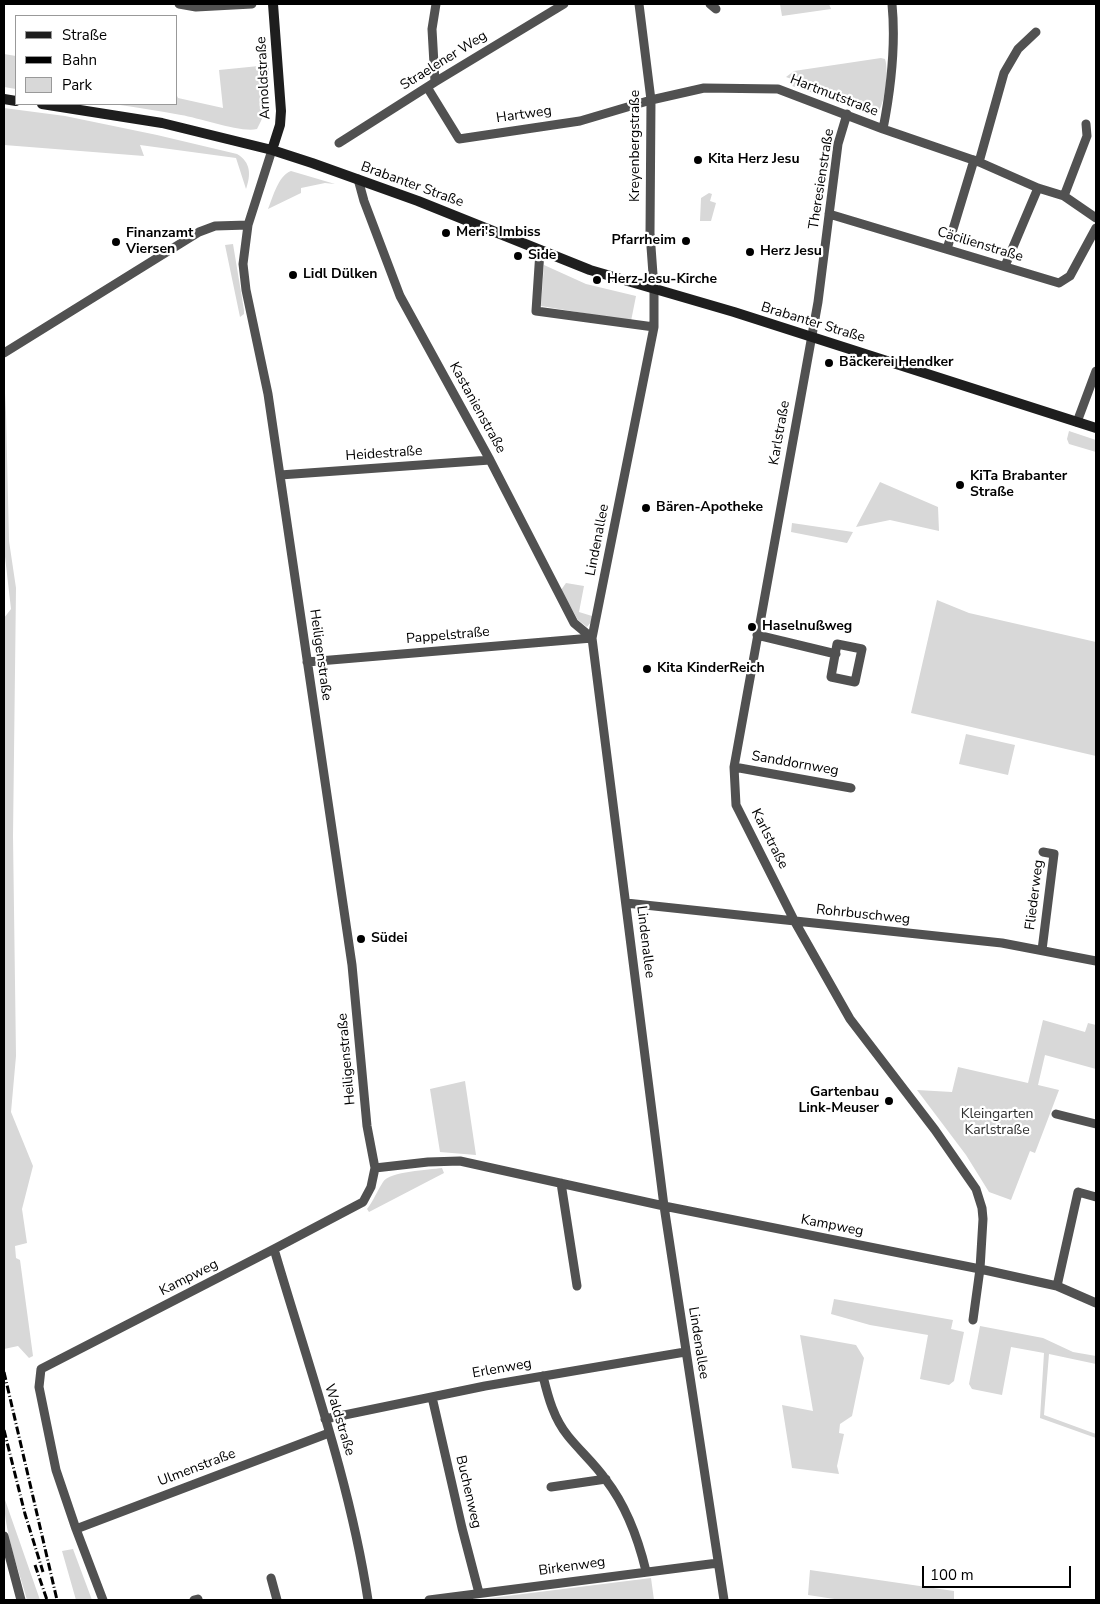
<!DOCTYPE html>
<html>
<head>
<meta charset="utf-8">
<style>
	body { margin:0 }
	#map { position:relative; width:1100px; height:1604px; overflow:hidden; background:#fff; font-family:"Nunito Sans",sans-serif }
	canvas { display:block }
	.frame { position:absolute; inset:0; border:5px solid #000; pointer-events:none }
	.legend { position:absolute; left:15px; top:15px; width:162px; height:90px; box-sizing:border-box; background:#fff; border:1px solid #999; margin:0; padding:6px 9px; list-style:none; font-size:15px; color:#000 }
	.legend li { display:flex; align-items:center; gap:10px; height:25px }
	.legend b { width:25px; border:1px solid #999 }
	.scale { position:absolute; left:922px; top:1566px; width:149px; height:22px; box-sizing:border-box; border:2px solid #000; border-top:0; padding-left:6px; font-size:15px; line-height:18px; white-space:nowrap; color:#000; -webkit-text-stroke:4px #fff; paint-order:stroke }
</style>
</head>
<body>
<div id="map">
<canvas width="1100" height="1604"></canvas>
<div class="frame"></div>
<ul class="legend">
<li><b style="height:6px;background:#1e1e1e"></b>Straße</li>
<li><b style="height:6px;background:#000"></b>Bahn</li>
<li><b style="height:14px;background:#d8d8d8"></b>Park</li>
</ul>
<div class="scale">100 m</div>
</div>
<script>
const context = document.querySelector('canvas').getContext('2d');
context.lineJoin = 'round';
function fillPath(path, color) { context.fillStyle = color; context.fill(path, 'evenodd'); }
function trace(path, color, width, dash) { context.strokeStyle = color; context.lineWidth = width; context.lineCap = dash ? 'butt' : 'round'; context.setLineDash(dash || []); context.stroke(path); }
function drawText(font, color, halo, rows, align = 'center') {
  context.font = font + ' "Nunito Sans",sans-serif'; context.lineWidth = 4.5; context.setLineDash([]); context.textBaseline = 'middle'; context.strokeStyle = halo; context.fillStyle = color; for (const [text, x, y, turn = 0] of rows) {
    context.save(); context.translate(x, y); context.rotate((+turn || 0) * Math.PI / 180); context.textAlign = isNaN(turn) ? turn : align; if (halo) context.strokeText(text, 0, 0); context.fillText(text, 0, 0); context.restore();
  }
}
fillPath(new Path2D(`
	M780,4H829L831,9L782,16Z
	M4,54L16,56V89L4,87Z
	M881,58L885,59C889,71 885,103 878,112L875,113L792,86L794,80L786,77L794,71Z
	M269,65C269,88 269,108 257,129C241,133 200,118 181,115C159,111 136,107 113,104H176V94L178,98L223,108L219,70Z
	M4,108L65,116L157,135L237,154C251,162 251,175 246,189L236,158L140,145L144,156L4,145Z
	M291,171L335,184L325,183L301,188V193L268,209C273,197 278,176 291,171Z
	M709,193L712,194L710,201L716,203L711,221H700L701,198Z
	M233,244L244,310V314L240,317L225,245Z
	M544,265L586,284L636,296L631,321L541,306Z
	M4,373L6,413L9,541L16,588L13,836L16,1056L11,1112L33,1166L22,1209L27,1243L15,1246L16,1258L20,1260L33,1356L29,1358L18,1346L4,1349V618L11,609L4,548Z
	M1069,431L1096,440V452L1069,444L1067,439Z
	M880,482L938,507L939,531L890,520L856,527Z
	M792,523L853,532L847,543L791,532Z
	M566,583L584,586L579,612L592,616V621L587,627L578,620L561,590Z
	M937,600L969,613L1096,642V756L911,713Z
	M966,734L1015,745L1008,775L959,764Z
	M1043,1020L1085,1032L1088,1023L1096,1025V1069L1045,1055L1038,1085L1059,1090L1035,1153L1030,1151L1011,1200L989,1192L966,1155L917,1090L952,1092L958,1067L1028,1083Z
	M465,1081L476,1155L440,1152L430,1089Z
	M442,1168L444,1173L369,1212L367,1209C374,1200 377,1191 383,1182C390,1171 429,1170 442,1168Z
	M834,1299L953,1320L951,1329L964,1332L954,1381L949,1385L920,1379L928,1335L870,1325L831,1314Z
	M980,1326L1043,1338L1073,1352L1096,1356V1364L1049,1354L1044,1415L1096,1434V1438L1040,1418L1044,1353L1011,1347L1002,1395L972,1389L969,1384Z
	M800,1335L856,1345L864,1358L852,1416L840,1424L839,1433L844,1434L837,1466L839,1474L792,1468L782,1405L813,1411Z
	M4,1497L40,1600H27C18,1567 4,1532 4,1497Z
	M73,1549L92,1600H76L62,1551Z
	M810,1570L954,1591V1600H841L808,1595Z
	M651,1578L654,1600H475Z`), '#d8d8d8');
trace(new Path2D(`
	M179,4L196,7L252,4
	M639,4L651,100L650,233L654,288V327L592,638L664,1206L724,1600
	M710,4L716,9
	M435,82L432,29L436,4
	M427,87L459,139L580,121L651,100L704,88L778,89L883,129L979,162L1038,188L1064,196L1096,218
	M847,114L838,144L818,302L734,767L736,805L795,922L850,1019L935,1130L976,1189L982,1208L983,1219L980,1269L973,1320
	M883,129C891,88 896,45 892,4
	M339,143L435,82L564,4
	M979,162L1004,73L1018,49L1036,32
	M358,179L364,201L400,296L490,460L574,623L592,638
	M1064,196L1087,136L1086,124
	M829,214L1059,283L1070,276L1096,228
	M947,249L974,160
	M540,251L536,311L654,327
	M1005,266L1038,188
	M4,353L199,232L215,226L248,225
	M1077,422L1096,371
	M280,475L490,460
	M757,635L836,654
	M837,644L862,649L855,682L831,677Z
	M307,662L592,638
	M734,767L851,788
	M626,903L1002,943L1096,961
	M1042,950L1054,854L1043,852
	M1056,1114L1096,1124
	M375,1168L428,1162L460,1161L664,1206L980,1269L1057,1286L1096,1303
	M561,1183L577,1286
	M274,1249C308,1365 350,1481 368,1600
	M1057,1286L1078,1192L1096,1197
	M543,1376C548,1397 554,1419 568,1436C580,1451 595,1464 606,1480C627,1507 638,1538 646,1571
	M432,1397L462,1528L479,1593
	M325,1419L485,1386L685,1352
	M551,1487L606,1479
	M76,1529L329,1433
	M4,1536L21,1600
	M271,1578L277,1600
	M103,1600L76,1529L56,1470L39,1387L41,1369L274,1249L363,1202L371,1187L375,1168L367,1126L352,965L268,394L246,290L243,264L248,225L272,150
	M194,1600L198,1599
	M429,1600L718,1563`), '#515151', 9);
trace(new Path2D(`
	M4,99L16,101
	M42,104L162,123L272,150L312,163L418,201L590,270L734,312L1096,428
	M272,150L280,125L281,111L273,4`), '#1e1e1e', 10);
trace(new Path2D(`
	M4,1372L57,1600
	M4,1430L25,1514L43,1572
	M35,1565L47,1600`), '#000', 3, [8, 2.5, 1, 2.5]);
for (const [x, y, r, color] of [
	[698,160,5,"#000"],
	[446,233,5,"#000"],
	[686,241,5,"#000"],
	[116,242,5,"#000"],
	[750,252,5,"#000"],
	[518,256,5,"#000"],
	[293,275,5,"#000"],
	[597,280,5,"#000"],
	[829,363,5,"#000"],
	[960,485,5,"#000"],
	[646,508,5,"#000"],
	[752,627,5,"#000"],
	[647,669,5,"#000"],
	[361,939,5,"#000"],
	[889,1101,5,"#000"]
]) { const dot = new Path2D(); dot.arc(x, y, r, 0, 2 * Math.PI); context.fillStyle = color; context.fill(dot); trace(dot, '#fff', 2); }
drawText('14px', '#000', '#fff', [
	["Straelener Weg",444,61,-32],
	["Arnoldstraße",264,78,-93],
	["Hartmutstraße",834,96,21],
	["Hartweg",524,115,-8],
	["Kreyenbergstraße",636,146,-90],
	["Theresienstraße",822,179,-81],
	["Brabanter Straße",412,185,20],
	["Cäcilienstraße",980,245,17],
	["Brabanter Straße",813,323,17],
	["Kastanienstraße",477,408,61],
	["Karlstraße",780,433,-80],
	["Heidestraße",384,454,-4],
	["Lindenallee",598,540,-79],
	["Pappelstraße",448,636,-5],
	["Heiligenstraße",320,655,82],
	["Sanddornweg",795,764,10],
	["Karlstraße",769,839,63],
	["Fliederweg",1035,895,-83],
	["Rohrbuschweg",863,915,6],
	["Lindenallee",645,942,83],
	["Heiligenstraße",347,1059,-95],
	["Kampweg",832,1226,11],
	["Kampweg",189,1278,-27],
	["Lindenallee",698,1343,81],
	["Erlenweg",502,1369,-10],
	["Waldstraße",339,1420,73],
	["Ulmenstraße",197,1468,-21],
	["Buchenweg",468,1492,77],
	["Birkenweg",572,1567,-8]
]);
drawText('bold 14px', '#000', '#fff', [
	["Kita Herz Jesu",708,160],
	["Meri's Imbiss",456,233],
	["Finanzamt",126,234],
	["Viersen",126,250],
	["Pfarrheim",676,241,"right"],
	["Herz Jesu",760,252],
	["Side",528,256],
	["Lidl Dülken",303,275],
	["Herz-Jesu-Kirche",607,280],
	["Bäckerei Hendker",839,363],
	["KiTa Brabanter",970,477],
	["Straße",970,493],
	["Bären-Apotheke",656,508],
	["Haselnußweg",762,627],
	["Kita KinderReich",657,669],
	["Südei",371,939],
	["Gartenbau",879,1093,"right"],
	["Link-Meuser",879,1109,"right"]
], 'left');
drawText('14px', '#2f2f2f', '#fff', [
	["Kleingarten",997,1115],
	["Karlstraße",997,1131]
]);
</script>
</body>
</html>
